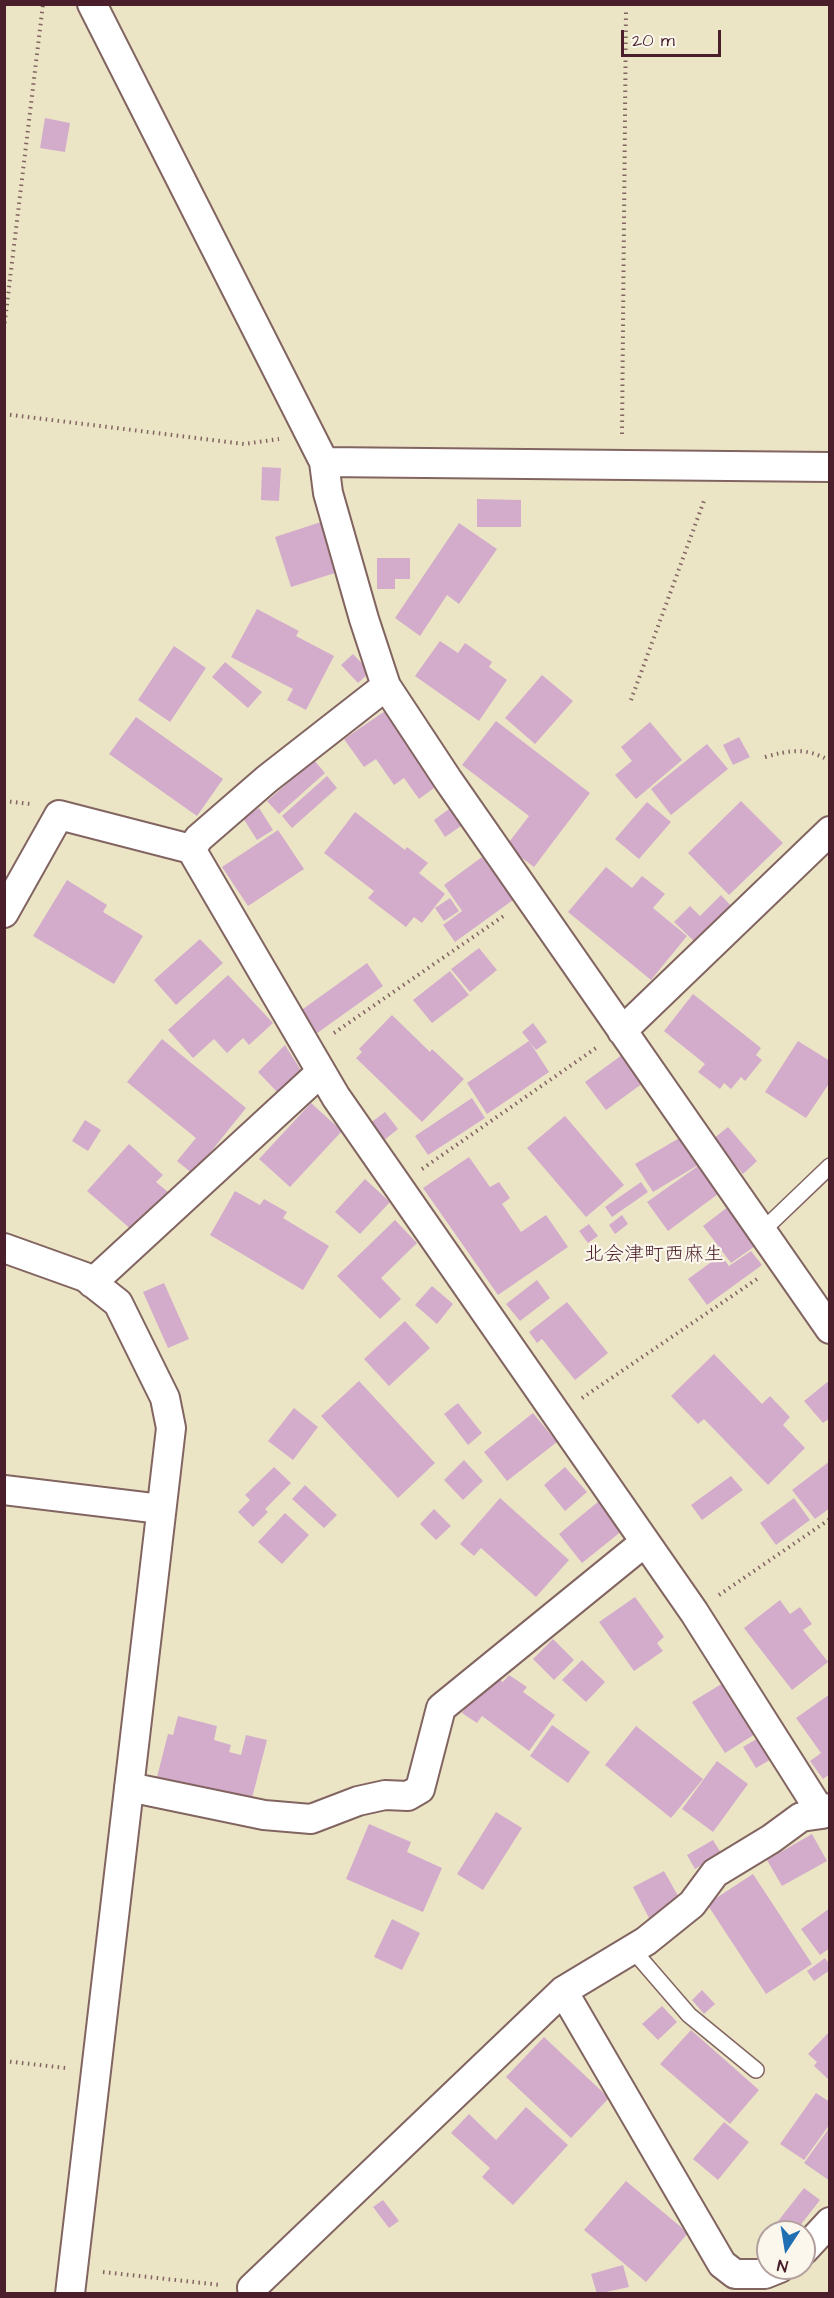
<!DOCTYPE html>
<html>
<head>
<meta charset="utf-8">
<style>
	body { margin:0 }
	#map { position:relative; width:834px; height:2298px; overflow:hidden; background:#ebe5c6; font-family:"Architects Daughter",sans-serif }
	canvas { display:block }
	.frame { position:absolute; inset:0; border:6px solid #4a1f2b; pointer-events:none }
	.north { position:absolute; left:756px; top:2220px; width:60px; height:60px; box-sizing:border-box; background:#fbf7ec; border:2px solid #b4a19f; border-radius:50%; rotate:192deg; font-size:16px; font-weight:700; line-height:24px; text-align:center; color:#4a1f2b }
	.north::after { content:''; display:block; margin:auto; width:21px; height:27px; background:#1f6fb2; clip-path:polygon(50% 0,100% 100%,50% 72%,0 100%) }
	.scale { position:absolute; left:621px; top:30px; width:100px; height:27px; box-sizing:border-box; border:3px solid #4a1f2b; border-top:0; padding-left:8px; font-size:18px; line-height:21px; white-space:nowrap; color:#4a1f2b; -webkit-text-stroke:4px #fbf7ec; paint-order:stroke }
</style>
</head>
<body>
<div id="map">
<canvas width="834" height="2298"></canvas>
<div class="frame"></div>
<div class="north">N</div>
<div class="scale">20 m</div>
</div>
<script>
const context = document.querySelector('canvas').getContext('2d');
context.lineJoin = 'round';
function fillPath(path, color) { context.fillStyle = color; context.fill(path, 'evenodd'); }
function trace(path, color, width, dash) { context.strokeStyle = color; context.lineWidth = width; context.lineCap = dash ? 'butt' : 'round'; context.setLineDash(dash || []); context.stroke(path); }
function drawText(font, color, halo, rows, align = 'center') {
  context.font = font + ' "Architects Daughter","Klee One",sans-serif'; context.lineWidth = 4.5; context.setLineDash([]); context.textBaseline = 'middle'; context.strokeStyle = halo; context.fillStyle = color; for (const [text, x, y, turn = 0] of rows) {
    context.save(); context.translate(x, y); context.rotate((+turn || 0) * Math.PI / 180); context.textAlign = isNaN(turn) ? turn : align; if (halo) context.strokeText(text, 0, 0); context.fillText(text, 0, 0); context.restore();
  }
}
fillPath(new Path2D(`
	M45,118L70,123L65,152L40,148Z
	M262,467L281,468L279,501L261,500Z
	M477,499L521,500V527H477Z
	M321,522L338,572L291,587L275,537Z
	M459,523L497,549L459,604L447,595L420,636L395,618Z
	M377,558H410V579H395V589H377Z
	M257,609L299,631L296,636L334,656L306,710L287,700L293,689L231,657Z
	M440,641L458,653L465,643L492,662L489,667L507,680L479,721L415,676Z
	M174,646L206,668L170,722L138,700Z
	M353,654L370,672L358,683L341,665Z
	M225,662L262,692L248,708L212,677Z
	M542,675L573,701L535,744L505,718Z
	M385,711L438,785L419,799L404,778L394,785L376,759L364,767L344,739Z
	M136,717L223,779L197,816L109,754Z
	M496,721L590,793L534,867L506,846L529,816L462,765Z
	M650,722L682,760L636,799L615,775L632,761L621,747Z
	M739,737L750,757L733,765L723,745Z
	M707,744L728,769L671,815L651,789Z
	M314,760L325,773L279,814L267,801Z
	M327,776L337,788L292,828L282,816Z
	M741,801L783,843L729,895L688,853Z
	M647,802L671,822L639,859L615,839Z
	M259,808L273,830L257,840L243,818Z
	M449,809L461,826L445,837L434,820Z
	M355,812L405,850L407,847L428,863L419,873L445,894L422,923L414,917L406,927L368,898L374,891L324,853Z
	M278,830L304,869L248,906L222,867Z
	M482,857L513,900L455,942L443,925L462,911L444,885Z
	M606,867L632,888L642,876L665,894L653,908L687,936L651,980L568,912Z
	M67,880L107,905L103,912L143,936L114,984L33,936Z
	M721,895L733,908L697,944L674,922L690,906L700,916Z
	M450,898L459,911L444,921L435,908Z
	M200,939L223,963L176,1005L154,980Z
	M479,948L497,970L470,992L451,969Z
	M367,963L383,986L313,1036L296,1014Z
	M450,971L469,995L432,1023L413,1000Z
	M228,975L273,1023L249,1045L243,1038L227,1053L214,1039L193,1058L168,1030Z
	M693,994L761,1048L756,1055L762,1060L745,1081L741,1077L731,1089L724,1083L720,1089L698,1072L705,1064L664,1031Z
	M392,1015L430,1052L432,1049L464,1079L422,1122L356,1058L362,1052L359,1049Z
	M533,1023L547,1042L536,1050L522,1032Z
	M162,1039L246,1108L193,1174L177,1161L196,1138L127,1082Z
	M529,1041L549,1072L487,1114L467,1083Z
	M798,1041L830,1061V1082L806,1118L765,1092Z
	M285,1045L302,1072L279,1094L258,1072Z
	M622,1055L643,1083L606,1110L585,1082Z
	M472,1098L485,1118L428,1155L415,1136Z
	M311,1103L342,1131L290,1187L259,1159Z
	M385,1112L398,1129L383,1141L369,1124Z
	M565,1116L624,1185L586,1217L527,1148Z
	M85,1120L101,1130L88,1151L72,1141Z
	M728,1127L757,1161L743,1174L713,1139Z
	M681,1137L698,1165L653,1192L635,1164Z
	M129,1144L163,1175L156,1182L168,1192L133,1231L87,1191Z
	M469,1157L490,1187L499,1182L510,1198L502,1204L521,1232L546,1215L568,1247L498,1295L423,1188Z
	M698,1166L718,1194L668,1231L647,1202Z
	M365,1179L390,1202L360,1234L335,1212Z
	M641,1182L648,1192L612,1217L605,1207Z
	M235,1191L260,1205L264,1199L287,1212L283,1218L329,1246L303,1290L210,1235Z
	M729,1206L758,1244L731,1263L703,1226Z
	M622,1215L628,1224L615,1234L609,1225Z
	M395,1220L417,1243L381,1278L401,1299L380,1319L337,1276Z
	M589,1224L598,1236L588,1243L579,1231Z
	M751,1251L762,1265L707,1305L688,1279L721,1255L729,1266Z
	M537,1280L550,1298L520,1321L506,1304Z
	M164,1283L189,1339L168,1348L143,1292Z
	M432,1286L453,1304L437,1324L415,1305Z
	M567,1302L608,1353L575,1380L542,1339L537,1343L529,1332Z
	M405,1321L430,1348L389,1386L364,1359Z
	M714,1354L762,1404L770,1396L790,1417L783,1425L805,1448L768,1485L704,1419L698,1424L671,1396Z
	M830,1380V1418L823,1423L804,1401Z
	M359,1381L435,1463L398,1498L321,1416Z
	M458,1403L482,1433L468,1445L444,1414Z
	M294,1408L318,1427L293,1460L268,1441Z
	M533,1413L557,1442L507,1481L484,1452Z
	M464,1460L483,1481L463,1500L444,1480Z
	M830,1461V1508L815,1519L792,1490Z
	M274,1467L291,1483L265,1509L268,1512L253,1527L238,1512L250,1500L245,1495Z
	M565,1467L587,1492L565,1511L544,1485Z
	M731,1476L743,1490L702,1520L691,1505Z
	M305,1485L337,1515L324,1528L292,1499Z
	M500,1498L569,1560L536,1597L481,1548L474,1556L460,1544Z
	M794,1498L810,1520L776,1545L760,1523Z
	M599,1501L623,1530L582,1563L559,1534Z
	M434,1509L451,1526L436,1540L420,1524Z
	M285,1513L309,1535L282,1564L258,1542Z
	M635,1597L664,1637L657,1643L663,1651L634,1671L599,1622Z
	M780,1600L790,1614L800,1607L812,1624L803,1630L828,1662L792,1690L744,1628Z
	M553,1639L574,1660L554,1680L533,1659Z
	M582,1660L605,1682L586,1702L562,1680Z
	M491,1673L503,1682L509,1675L527,1687L523,1692L555,1715L529,1751L482,1716L477,1723L462,1713Z
	M728,1680L760,1731L725,1753L692,1702Z
	M830,1694V1774L823,1779L810,1761L821,1753L796,1718Z
	M178,1716L217,1726L214,1740L231,1745L229,1752L241,1755L246,1735L267,1740L251,1802L157,1777L168,1734L173,1735Z
	M552,1725L590,1752L568,1783L530,1756Z
	M636,1726L703,1779L671,1818L605,1765Z
	M763,1735L775,1757L756,1768L743,1747Z
	M717,1761L748,1784L713,1832L682,1809Z
	M496,1812L522,1828L483,1890L457,1874Z
	M369,1824L411,1842L407,1852L442,1868L423,1912L346,1879Z
	M812,1834L827,1861L782,1886L767,1860Z
	M713,1840L721,1853L695,1869L687,1855Z
	M664,1871L681,1901L649,1918L633,1887Z
	M753,1874L812,1964L766,1994L707,1904Z
	M830,1908V1948L820,1955L801,1929Z
	M392,1919L420,1933L402,1970L374,1957Z
	M825,1958L830,1965V1970L814,1981L807,1971Z
	M702,1990L715,2004L704,2014L692,2000Z
	M662,2006L677,2022L658,2040L642,2024Z
	M691,2030L759,2090L730,2124L660,2064Z
	M830,2031V2077L828,2079L814,2066L817,2062L808,2054Z
	M544,2037L609,2098L571,2138L506,2077Z
	M816,2093L830,2102V2124L804,2160L780,2144Z
	M526,2107L568,2145L513,2205L482,2177L490,2168L451,2133L469,2114L496,2140Z
	M724,2122L749,2142L718,2180L693,2159Z
	M830,2127V2181L804,2163Z
	M626,2181L688,2233L646,2282L584,2230Z
	M804,2188L820,2200L795,2232H784L775,2225Z
	M383,2200L399,2221L389,2228L373,2207Z
	M623,2265L629,2287L597,2294L591,2274Z`), '#d3accb');
const lane = new Path2D(`
	M761,1232L830,1166
	M632,1949L689,2015L756,2070`);
const street = new Path2D(`
	M92,4L324,462L328,493L364,619L386,686L448,780L830,1329
	M324,462L830,467
	M386,686L267,779L199,838L191,849L336,1097L694,1612L822,1814L830,1808
	M4,913L59,815L191,849
	M622,1031L830,831
	M4,1248L85,1277L118,1303L165,1398L171,1428L70,2294
	M92,1283L321,1072
	M4,1490L161,1509
	M129,1787L264,1815L311,1819L358,1801L385,1795L408,1796L420,1789L441,1708L645,1542
	M563,1991L722,2264L735,2274H765L780,2268
	M804,2250L830,2222
	M253,2294L252,2288L563,1991L646,1941L692,1904L715,1873L771,1839L801,1817L822,1814`);
trace(lane, '#826461', 18);
trace(street, '#826461', 32);
trace(new Path2D(`
	M4,329L43,4
	M4,414L244,444L279,439
	M622,434L626,9
	M631,700L705,498
	M765,757C790,750 806,747 830,761
	M4,801L31,804
	M334,1033L505,915
	M422,1169L596,1048
	M582,1398L757,1279
	M719,1595L830,1519
	M4,2061L66,2068
	M103,2272L221,2285`), '#826461', 4, [1.5, 4.5]);
trace(lane, '#fff', 15);
trace(street, '#fff', 28);
drawText('20px', '#4a1f2b', '#fbf7ec', [
	["北会津町西麻生",654,1256]
]);
</script>
</body>
</html>
